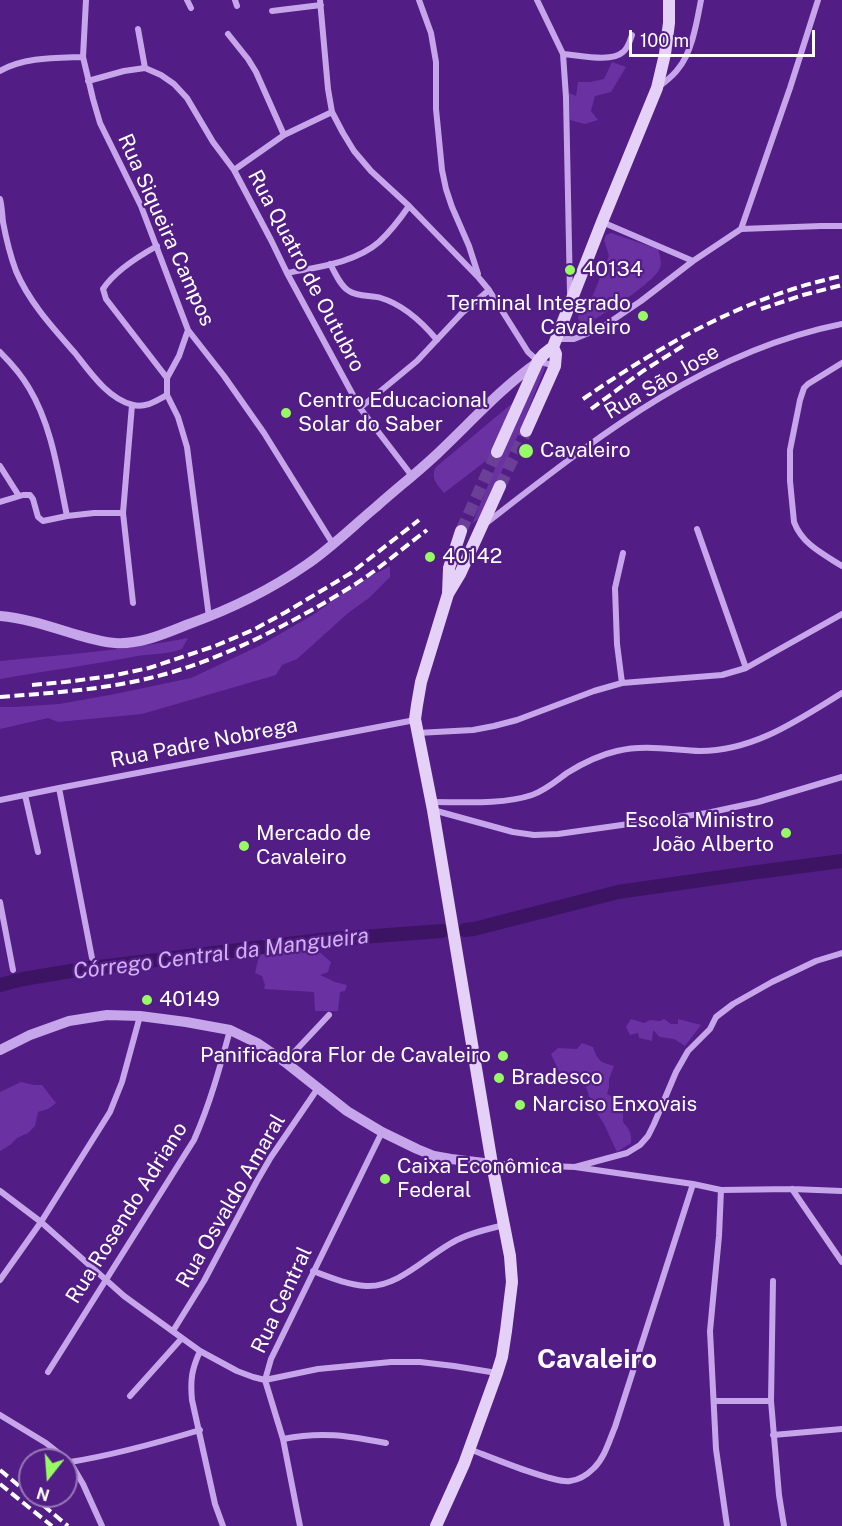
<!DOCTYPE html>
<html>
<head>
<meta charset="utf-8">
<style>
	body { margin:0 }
	#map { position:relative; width:842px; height:1526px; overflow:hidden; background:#521d85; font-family:"Public Sans",sans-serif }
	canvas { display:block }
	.north { position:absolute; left:18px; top:1448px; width:60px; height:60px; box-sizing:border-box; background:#521d85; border:2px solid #9777b6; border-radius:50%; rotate:197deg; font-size:16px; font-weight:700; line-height:24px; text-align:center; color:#fff }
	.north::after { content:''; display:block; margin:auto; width:21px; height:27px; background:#97fa64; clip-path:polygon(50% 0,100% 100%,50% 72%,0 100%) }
	.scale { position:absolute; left:629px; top:30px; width:186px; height:27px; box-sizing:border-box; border:3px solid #fff; border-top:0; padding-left:8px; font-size:18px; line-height:21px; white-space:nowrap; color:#fff; -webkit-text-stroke:4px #521d85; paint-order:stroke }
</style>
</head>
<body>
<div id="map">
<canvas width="842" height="1526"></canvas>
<div class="north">N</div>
<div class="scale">100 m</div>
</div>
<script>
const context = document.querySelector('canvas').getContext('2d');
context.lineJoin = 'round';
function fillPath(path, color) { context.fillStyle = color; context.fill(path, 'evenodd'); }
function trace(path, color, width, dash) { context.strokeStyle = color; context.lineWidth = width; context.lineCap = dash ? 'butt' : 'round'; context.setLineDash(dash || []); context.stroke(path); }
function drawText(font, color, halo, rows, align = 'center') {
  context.font = font + ' "Public Sans",sans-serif'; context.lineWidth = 4.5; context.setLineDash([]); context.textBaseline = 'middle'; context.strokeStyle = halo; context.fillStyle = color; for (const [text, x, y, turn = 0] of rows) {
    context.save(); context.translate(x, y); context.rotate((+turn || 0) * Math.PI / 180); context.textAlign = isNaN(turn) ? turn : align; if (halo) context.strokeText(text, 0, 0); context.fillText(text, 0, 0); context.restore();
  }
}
fillPath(new Path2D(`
	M612,62L626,67L611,92L595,96L591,111L598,120L585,124L570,120L569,93L576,96L578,82H590L604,79Z
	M611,233L658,249C660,256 662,262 660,268C655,281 608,312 595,319C591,321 586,322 582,323L578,319V316L582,312H586L609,256L604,240L606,235Z
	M541,364L546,365L523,423L482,516L472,524L501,454Z
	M515,401L491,457L444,493C437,484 430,478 436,467Z
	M390,566V577L369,598L348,613L297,659L282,665L276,675L142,714L58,722L48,718L0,729V707H15L59,704L115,694L191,678L261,645L316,613L347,589Z
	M188,638L182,649C168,654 152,654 137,656C91,665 46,671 0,679V661C63,655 126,650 188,638Z
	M263,939L289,940L304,947L317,950L331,962L328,972L320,975L335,982L347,985L345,991L340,992L338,1011H315L314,992L264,989L265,985L262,976L255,973Z
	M631,1019L644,1023L650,1020L660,1021L664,1019L671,1024H678V1019L701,1025L685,1046L674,1039L660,1037L653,1030L652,1041L639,1038L638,1033L630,1035L626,1027Z
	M582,1043L593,1047C598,1061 600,1062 614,1066L609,1079V1087L607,1094L623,1102V1122C629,1129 632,1133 631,1143L617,1152L604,1124L592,1105L584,1081L569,1078L563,1080L551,1054L558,1048L577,1049Z
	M21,1082L34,1085H42L56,1103L48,1109L38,1112L35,1126L28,1133L17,1138L10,1145L0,1151V1092Z`), '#6a31a3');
trace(new Path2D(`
	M465,930L474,929L618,892L750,873L842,861
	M0,985L23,979L83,969L321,940L442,931`), '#3d1464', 14);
trace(new Path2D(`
	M500,486L526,431
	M461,531L497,452`), '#6c3f97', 12, [12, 6]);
trace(new Path2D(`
	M86,0L83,57L93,99L100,123L141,206L188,330L224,376L264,433L333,544
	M187,0L191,8
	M235,0L237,6
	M320,0L328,89L332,112L343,133L354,151L371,171L409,206L479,278L489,290L528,352L538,361L555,366
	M419,0L431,33L436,62V109L442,170L446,189L452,207L469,246L478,274
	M537,0L563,54L566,97L570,294
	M272,11L321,5
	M138,29L145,68
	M228,34L248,59L256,72L284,135
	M563,54C579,55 611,63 623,52C628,48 630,41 632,35
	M0,71C24,57 56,58 83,57
	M88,81L124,71L145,68L161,75L174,84L187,98L213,142L234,170L271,240L287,273L360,408L412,476
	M660,86C666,81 673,76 678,69C692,53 697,21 701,0
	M234,170L284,135L332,112
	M0,199C2,206 2,214 3,222C6,238 10,255 16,271C29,302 53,328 75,353C90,372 108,399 133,405C146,408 156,401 167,395
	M602,222L693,261
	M741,229L790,88L818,0
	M157,246C139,256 114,272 103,289L106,299L167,378
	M330,264C335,272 340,286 349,291C358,297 371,295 381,298C404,305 422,322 437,340
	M287,273C317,267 355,263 379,242C391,231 400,219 409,206
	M188,330L179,356L167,378V395L178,417L187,447L209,617
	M556,339H574L601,328L641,301L693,261L741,229L821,226H842
	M0,352C11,363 21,374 29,388C52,426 58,473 67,516
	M842,363L808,384L804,388L800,400L790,450V481L794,522C802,544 823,554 842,566
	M132,405L123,513L133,603
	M360,408L417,361L462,313L489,290
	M0,466L19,496
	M0,502L23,495H30L33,499L38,517L43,521L67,516L94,513H123
	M485,524C595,439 702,352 842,324
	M697,529L746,668
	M622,683L617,644L615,588L623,553
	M417,733L473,730L494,726L517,720L594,691L622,683L722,675L746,668L842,614
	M59,788L92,958
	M25,795L38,852
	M0,800L59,788L415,720
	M432,802C463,802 502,805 532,795C546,790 556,781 567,773C583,763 599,755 617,751C644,744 673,750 700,751C754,751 798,720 842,693
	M433,810L513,832L534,835L558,834L707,813L758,802L842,777
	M0,902L13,970
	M285,1062L329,1015
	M492,1164L575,1167L693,1184L721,1190L792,1189L842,1191
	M575,1167L627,1153L640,1145L648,1136L654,1124L676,1072L688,1051L710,1029L716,1017L733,1004L772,982L816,961L842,953
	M792,1189L842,1262
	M721,1190L719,1236L710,1331L716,1449L727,1526
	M0,1191L41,1222L124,1296L146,1312L200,1351L237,1371L253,1377L265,1380L318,1369L391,1362H420L454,1366L497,1373
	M313,1271C329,1277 348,1285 366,1286C400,1288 430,1252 459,1239C473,1232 489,1229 504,1225
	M0,1280L41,1222L110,1112L122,1082L140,1016
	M773,1281L771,1401L779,1495L784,1526
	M173,1331L204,1281L257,1181L271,1157L318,1088
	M200,1351C192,1369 190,1379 192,1400L215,1504L223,1526
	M48,1372L194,1140C210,1104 220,1067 230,1030
	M130,1396L182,1338
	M714,1401H771
	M0,1415L46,1443L70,1462L83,1484L102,1526
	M773,1435L842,1429
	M283,1439C323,1431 348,1436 386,1443
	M469,1449C488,1456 554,1484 570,1481C579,1480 588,1474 594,1468C605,1457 609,1441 615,1427L693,1184
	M70,1462C114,1455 157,1443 200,1430
	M300,1526L283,1439L265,1380L271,1359L382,1132`), '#c7a5ea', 6);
trace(new Path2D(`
	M0,616C24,618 48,626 71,633C85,637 100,642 115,643C140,645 166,633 189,624C231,609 270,590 306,565C331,548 353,526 376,507C396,489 418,472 438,453C471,422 501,388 538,362
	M0,1050L30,1035L69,1021L107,1015L140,1016L186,1022L230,1030L257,1043L285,1062L347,1111L382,1132L417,1149L434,1156L451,1159L492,1164`), '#c7a5ea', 10);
trace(new Path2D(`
	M526,431L555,366L556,354L553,347
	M497,452L538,361L544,354L553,347L602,222L657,88L665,54L669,23V0
	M448,594L460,574L500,486
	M436,1526L464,1464L497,1373L502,1357L506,1331L512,1282L510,1256L492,1164L433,810L415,719L417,705L421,682L448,594L449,568L461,531`), '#e5d1f8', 12);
trace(new Path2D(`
	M761,309L803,295L842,285
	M583,399C663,344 747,296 842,276
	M591,409L643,371L683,346
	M32,685L65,682L111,676L149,668L215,646L253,630L286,612L351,573L419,520
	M0,697C50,693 101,690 150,678C219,662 294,622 354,585C379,569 403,548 427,530
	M0,1470L30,1495
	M0,1484L52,1526
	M32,1496L68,1526`), '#fff', 4, [10, 4.5]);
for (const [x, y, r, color] of [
	[570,270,6,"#97fa64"],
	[643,316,6,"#97fa64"],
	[286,413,6,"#97fa64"],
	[526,451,8,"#97fa64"],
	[430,557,6,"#97fa64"],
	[786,833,6,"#97fa64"],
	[244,846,6,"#97fa64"],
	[147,1000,6,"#97fa64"],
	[503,1056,6,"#97fa64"],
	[499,1078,6,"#97fa64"],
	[520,1105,6,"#97fa64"],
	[385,1179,6,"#97fa64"]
]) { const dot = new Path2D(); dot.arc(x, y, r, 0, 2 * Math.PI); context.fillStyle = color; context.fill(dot); trace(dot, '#521d85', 2); }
drawText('21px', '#fff', '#521d85', [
	["Rua Siqueira Campos",166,230,66],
	["Rua Quatro de Outubro",306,271,62],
	["Rua São Jose",662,382,-30],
	["Rua Padre Nobrega",204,743,-11],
	["Rua Osvaldo Amaral",231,1201,-60],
	["Rua Rosendo Adriano",127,1213,-58],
	["Rua Central",282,1300,-65]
]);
drawText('21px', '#fff', '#521d85', [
	["40134",582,270],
	["Terminal Integrado",631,304,"right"],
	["Cavaleiro",631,328,"right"],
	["Centro Educacional",298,401],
	["Solar do Saber",298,425],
	["Cavaleiro",540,451],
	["40142",442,557],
	["Escola Ministro",774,821,"right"],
	["João Alberto",774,845,"right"],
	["Mercado de",256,834],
	["Cavaleiro",256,858],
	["40149",159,1000],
	["Panificadora Flor de Cavaleiro",491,1056,"right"],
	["Bradesco",511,1078],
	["Narciso Enxovais",532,1105],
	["Caixa Econômica",397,1167],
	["Federal",397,1191]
], 'left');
drawText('italic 22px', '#d1b1f2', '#521d85', [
	["Córrego Central da Mangueira",221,954,-7]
]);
drawText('bold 27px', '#fff', '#521d85', [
	["Cavaleiro",597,1360]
]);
</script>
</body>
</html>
